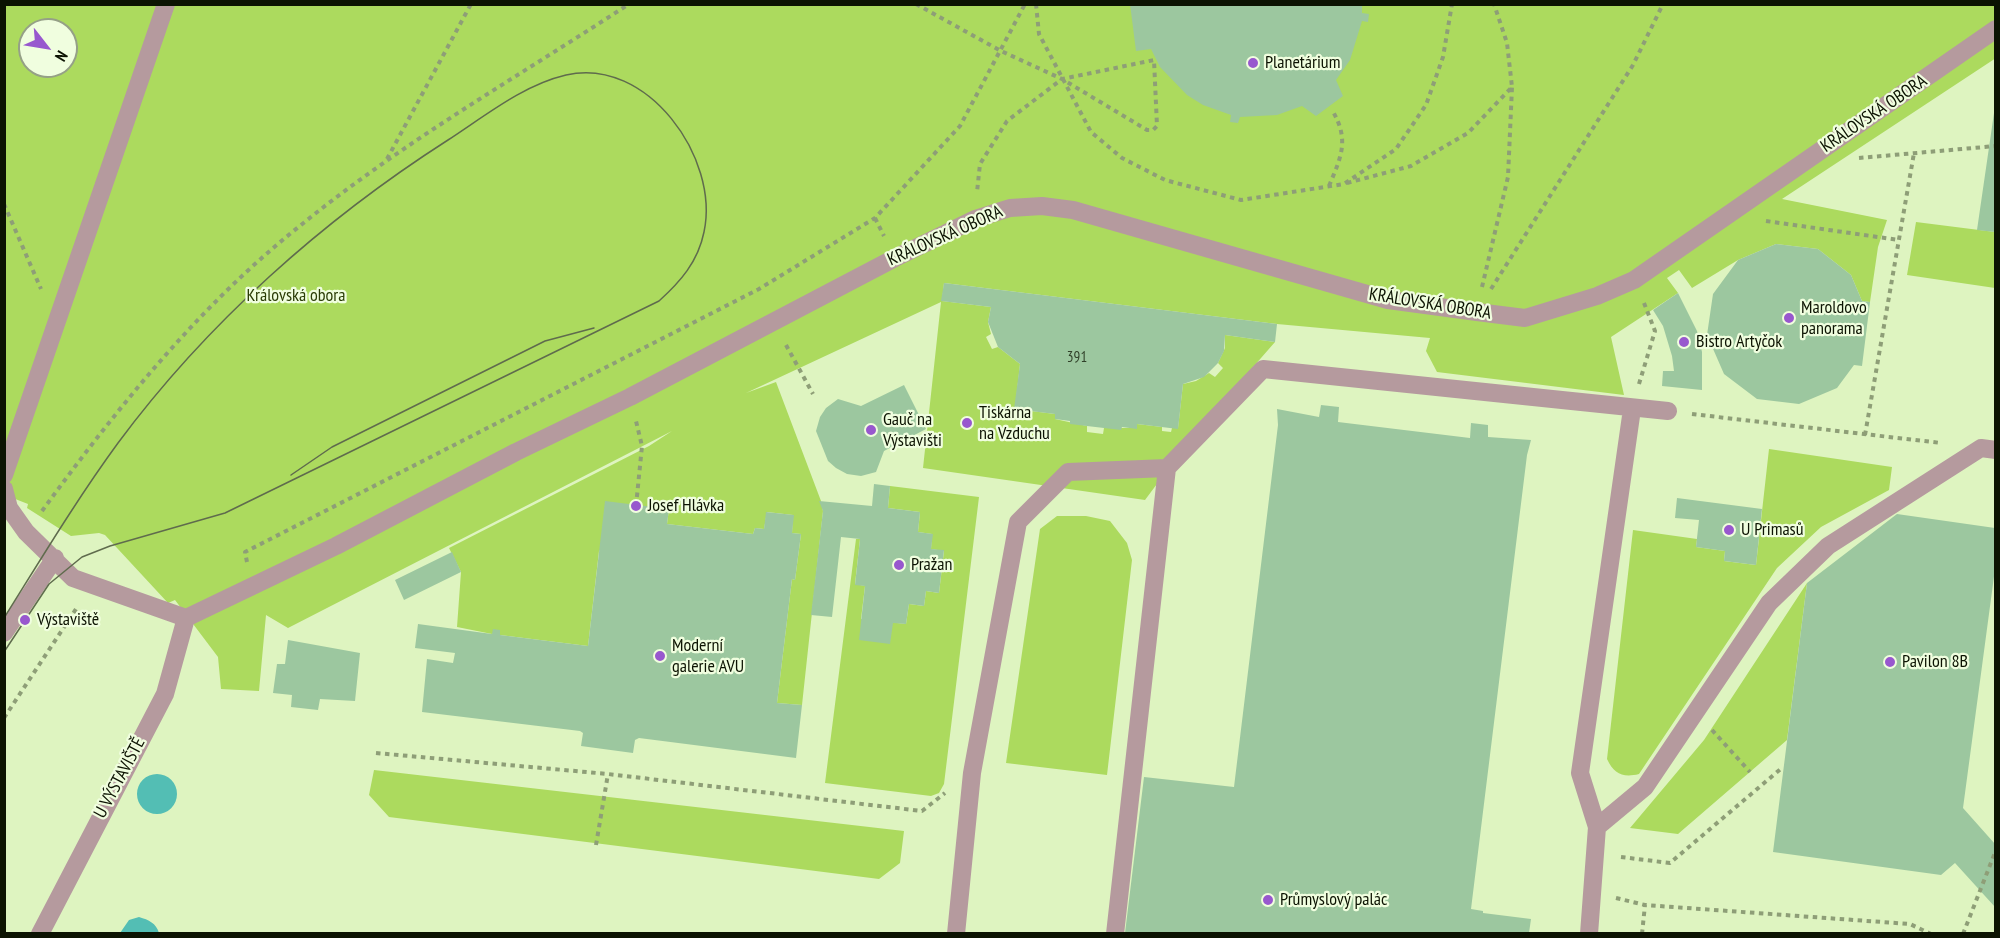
<!DOCTYPE html>
<html>
<head>
<meta charset="utf-8">
<style>
	body { margin:0 }
	#map { position:relative; width:2000px; height:938px; overflow:hidden; background:#def4c0; font-family:"PT Sans Narrow",sans-serif }
	canvas { display:block }
	.frame { position:absolute; inset:0; border:6px solid #0c1302; pointer-events:none }
	.north { position:absolute; left:18px; top:18px; width:60px; height:60px; box-sizing:border-box; background:#f0fedf; border:2px solid #95a087; border-radius:50%; rotate:121deg; font-size:16px; font-weight:700; line-height:24px; text-align:center; color:#0c1302 }
	.north::after { content:''; display:block; margin:auto; width:21px; height:27px; background:#9858ce; clip-path:polygon(50% 0,100% 100%,50% 72%,0 100%) }
</style>
</head>
<body>
<div id="map">
<canvas width="2000" height="938"></canvas>
<div class="frame"></div>
<div class="north">N</div>
</div>
<script>
const context = document.querySelector('canvas').getContext('2d');
context.lineJoin = 'round';
function fillPath(path, color) { context.fillStyle = color; context.fill(path, 'evenodd'); }
function trace(path, color, width, dash) { context.strokeStyle = color; context.lineWidth = width; context.lineCap = dash ? 'butt' : 'round'; context.setLineDash(dash || []); context.stroke(path); }
function drawText(font, color, halo, rows, align = 'center') {
  context.font = font + ' "PT Sans Narrow",sans-serif'; context.lineWidth = 4.5; context.setLineDash([]); context.textBaseline = 'middle'; context.strokeStyle = halo; context.fillStyle = color; for (const [text, x, y, turn = 0] of rows) {
    context.save(); context.translate(x, y); context.rotate((+turn || 0) * Math.PI / 180); context.textAlign = isNaN(turn) ? turn : align; if (halo) context.strokeText(text, 0, 0); context.fillText(text, 0, 0); context.restore();
  }
}
fillPath(new Path2D(`
	M1995,4L1996,58L1782,199L1887,220L1878,247L1870,302L1862,301L1851,275L1818,249L1776,244L1738,260L1692,288L1679,270L1667,278L1678,293L1611,337L1624,395L1437,372L1426,351L1430,338L1277,324L944,283L942,301L991,307L988,322L991,334L986,337L992,349L998,347L1020,364L1015,409L1022,410L1021,414L1030,415L1031,411L1055,414V419L1087,426V432L1103,434L1104,428H1137V424L1162,427V431L1171,432L1172,428H1178L1183,384L1196,381L1209,373L1215,377L1223,368L1218,363L1225,348V335L1275,342L1192,437L1145,500L923,468L941,302L746,393L776,382L821,501L823,511L802,705L777,703L792,579L795,580L801,534L792,533L793,515L767,512L764,529L755,528L753,534L667,524L669,509L599,551L588,646L500,635V630L492,634L457,627L461,572L449,548L649,446L672,431L288,628L266,615L259,691L221,689L218,657L175,600L168,603L105,535L99,533L71,536L27,508L28,504L5,495L4,5ZM30,30H66V66H30Z
	M1916,222L1995,232V288L1907,275Z
	M1769,449L1892,467L1889,490L1821,527L1777,568L1639,774C1623,778 1614,774 1607,759L1633,530L1697,539L1696,547L1725,551L1724,561L1756,565Z
	M890,486L979,497L944,784L939,793L931,796L825,783L856,539H860L855,584L865,586L861,619L906,624L909,604L924,606L926,591L939,593L944,551L931,549L932,534L918,532L920,512L888,508Z
	M1057,516H1086L1110,521L1127,543L1132,560L1107,775L1006,763L1040,529Z
	M1807,583L1787,740L1678,834L1630,828L1704,740Z
	M374,770L904,831L900,863L879,879L389,817L369,795Z`), '#acda5e');
fillPath(new Path2D(`
	M137 794a20 20 0 1 1 40 0a20 20 0 1 1-40 0Z
	M139,917C149,920 156,923 159,933H120L129,920Z`), '#53beb4');
fillPath(new Path2D(`
	M1130,4H1362V13L1369,14L1368,22L1362,21L1350,60L1336,80L1343,96L1316,116L1302,106L1277,115L1240,117L1238,123L1230,122L1231,115L1203,105L1187,95L1160,67L1151,49L1136,51Z
	M1994,113H1995V232L1977,230Z
	M1776,244L1818,249L1851,275L1862,301L1870,302L1862,366L1854,365L1837,388L1799,404L1757,399L1724,374L1707,335L1713,294L1738,260Z
	M944,283L1277,324L1275,342L1225,335L1224,351L1218,363L1204,377L1183,384L1178,429L1137,424V429L1122,427L1121,430L1070,424V421L1055,419V414L1014,409L1020,364L998,347L988,322L991,307L941,301Z
	M1678,293L1697,331L1702,352V390L1662,386L1663,371H1674L1672,356L1663,326L1653,310Z
	M904,385L926,429L884,451L876,472L861,476L847,474L836,468L828,461L816,431L820,417L826,408L838,399L861,406Z
	M1321,405L1339,407L1338,422L1470,438L1471,423L1488,425V437L1531,440L1527,455L1471,909L1483,911V913L1531,919L1529,933H1125L1144,777L1234,787L1278,425L1277,409L1319,417Z
	M874,484L890,486L888,508L920,512L918,532L933,534L931,549L944,550L939,593L926,591L924,606L909,604L906,624L893,623L890,644L859,640L865,586L855,585L860,539L841,537L832,617L811,615L823,511L819,501L872,506Z
	M1677,498L1762,509L1756,565L1724,561L1725,551L1696,547L1699,520L1675,518Z
	M605,501L669,509L667,524L753,534L755,528L764,529L766,512L794,515L792,533L801,534L795,580L792,579L777,703L802,705L796,758L639,738L635,740L633,753L581,746L583,733L580,731L422,712L427,659L453,663L455,653L415,648L418,624L492,634L493,629L500,630V635L588,646Z
	M1897,514L1995,528V569L1963,808L1995,844V907L1955,863L1941,875L1773,852L1807,583Z
	M452,552L461,572L404,600L395,580Z
	M288,640L360,653L355,701L320,699L318,710L291,707L292,695L273,693L277,664H285Z`), '#9cc79f');
trace(new Path2D(`
	M916,4L1001,51L1062,79L1147,130H1153L1157,126L1154,60L1062,79L1007,121L980,164L977,192
	M1036,4L1039,34L1091,132L1122,158L1165,180L1241,200L1344,184L1396,149L1426,105L1443,57L1452,4
	M1859,158L1996,146
	M387,159L471,4
	M1347,183L1411,166L1468,133L1512,87L1507,43L1494,4
	M1329,186C1341,157 1350,140 1332,110
	M4,204L41,289
	M875,218L884,236
	M1766,221L1899,240
	M1482,287L1508,177L1512,87
	M1491,289L1633,65L1663,4
	M786,345L813,394
	M1639,384L1655,331L1644,303
	M1692,414L1941,443
	M1865,435L1914,153
	M636,506L642,446L636,421
	M42,511C118,407 200,305 301,225C403,142 519,76 629,4
	M247,562L245,552L759,289L875,218L960,126L1025,4
	M44,616L65,626
	M4,718L78,606
	M1712,730L1750,772
	M376,753L608,774L922,811L945,793
	M596,845L608,774
	M1621,857L1670,863L1783,767
	M1616,898L1645,905L1910,924L1931,934
	M1642,934L1645,905
	M1963,934L1996,850`), '#8e9e77', 4, [4.5, 4.5]);
trace(new Path2D(`
	M1167,468L1263,369L1668,411
	M4,475L166,4
	M4,489L9,508L26,532L73,578L186,618L336,546L516,452L630,397L895,258L975,219L1010,208L1042,206L1073,210L1388,300L1477,312L1525,318L1597,296L1634,280L1996,29
	M4,633L55,558
	M1597,827L1645,787L1769,603L1828,546L1981,448L1996,450
	M40,934L165,694L186,618
	M956,934L972,773L1018,522L1068,472L1167,468L1115,934
	M1589,934L1597,827L1580,773L1632,409`), '#b59a9e', 18);
trace(new Path2D(`
	M291,475L332,447L545,341L594,328
	M4,618C41,559 77,499 118,443C207,323 323,220 448,140C485,116 523,85 566,75C647,56 720,158 704,232C698,262 680,282 659,301L225,513L110,546L82,557L49,584L4,652`), '#5f6b4d', 1.5);
for (const [x, y, r, color] of [
	[1253,63,6,"#9858ce"],
	[1789,318,6,"#9858ce"],
	[1684,342,6,"#9858ce"],
	[967,423,6,"#9858ce"],
	[871,430,6,"#9858ce"],
	[636,506,6,"#9858ce"],
	[1729,530,6,"#9858ce"],
	[899,565,6,"#9858ce"],
	[25,620,6,"#9858ce"],
	[660,656,6,"#9858ce"],
	[1890,662,6,"#9858ce"],
	[1268,900,6,"#9858ce"]
]) { const dot = new Path2D(); dot.arc(x, y, r, 0, 2 * Math.PI); context.fillStyle = color; context.fill(dot); trace(dot, '#f0fedf', 2); }
drawText('15px', '#304029', null, [
	["391",1077,358]
]);
drawText('18px', '#0c1302', '#f0fedf', [
	["Planetárium",1265,63],
	["Maroldovo",1801,308],
	["panorama",1801,329],
	["Bistro Artyčok",1696,342],
	["Tiskárna",979,413],
	["na Vzduchu",979,434],
	["Gauč na",883,420],
	["Výstavišti",883,441],
	["Josef Hlávka",648,506],
	["U Primasů",1741,530],
	["Pražan",911,565],
	["Výstaviště",37,620],
	["Moderní",672,646],
	["galerie AVU",672,667],
	["Pavilon 8B",1902,662],
	["Průmyslový palác",1280,900]
], 'left');
drawText('18px', '#0c1302', '#f0fedf', [
	["KRÁLOVSKÁ OBORA",1874,114,-34],
	["KRÁLOVSKÁ OBORA",945,236,-24],
	["KRÁLOVSKÁ OBORA",1430,304,9],
	["U VÝSTAVIŠTĚ",120,778,-62]
]);
drawText('18px', '#2b3d07', '#f0fedf', [
	["Královská obora",296,296]
]);
</script>
</body>
</html>
